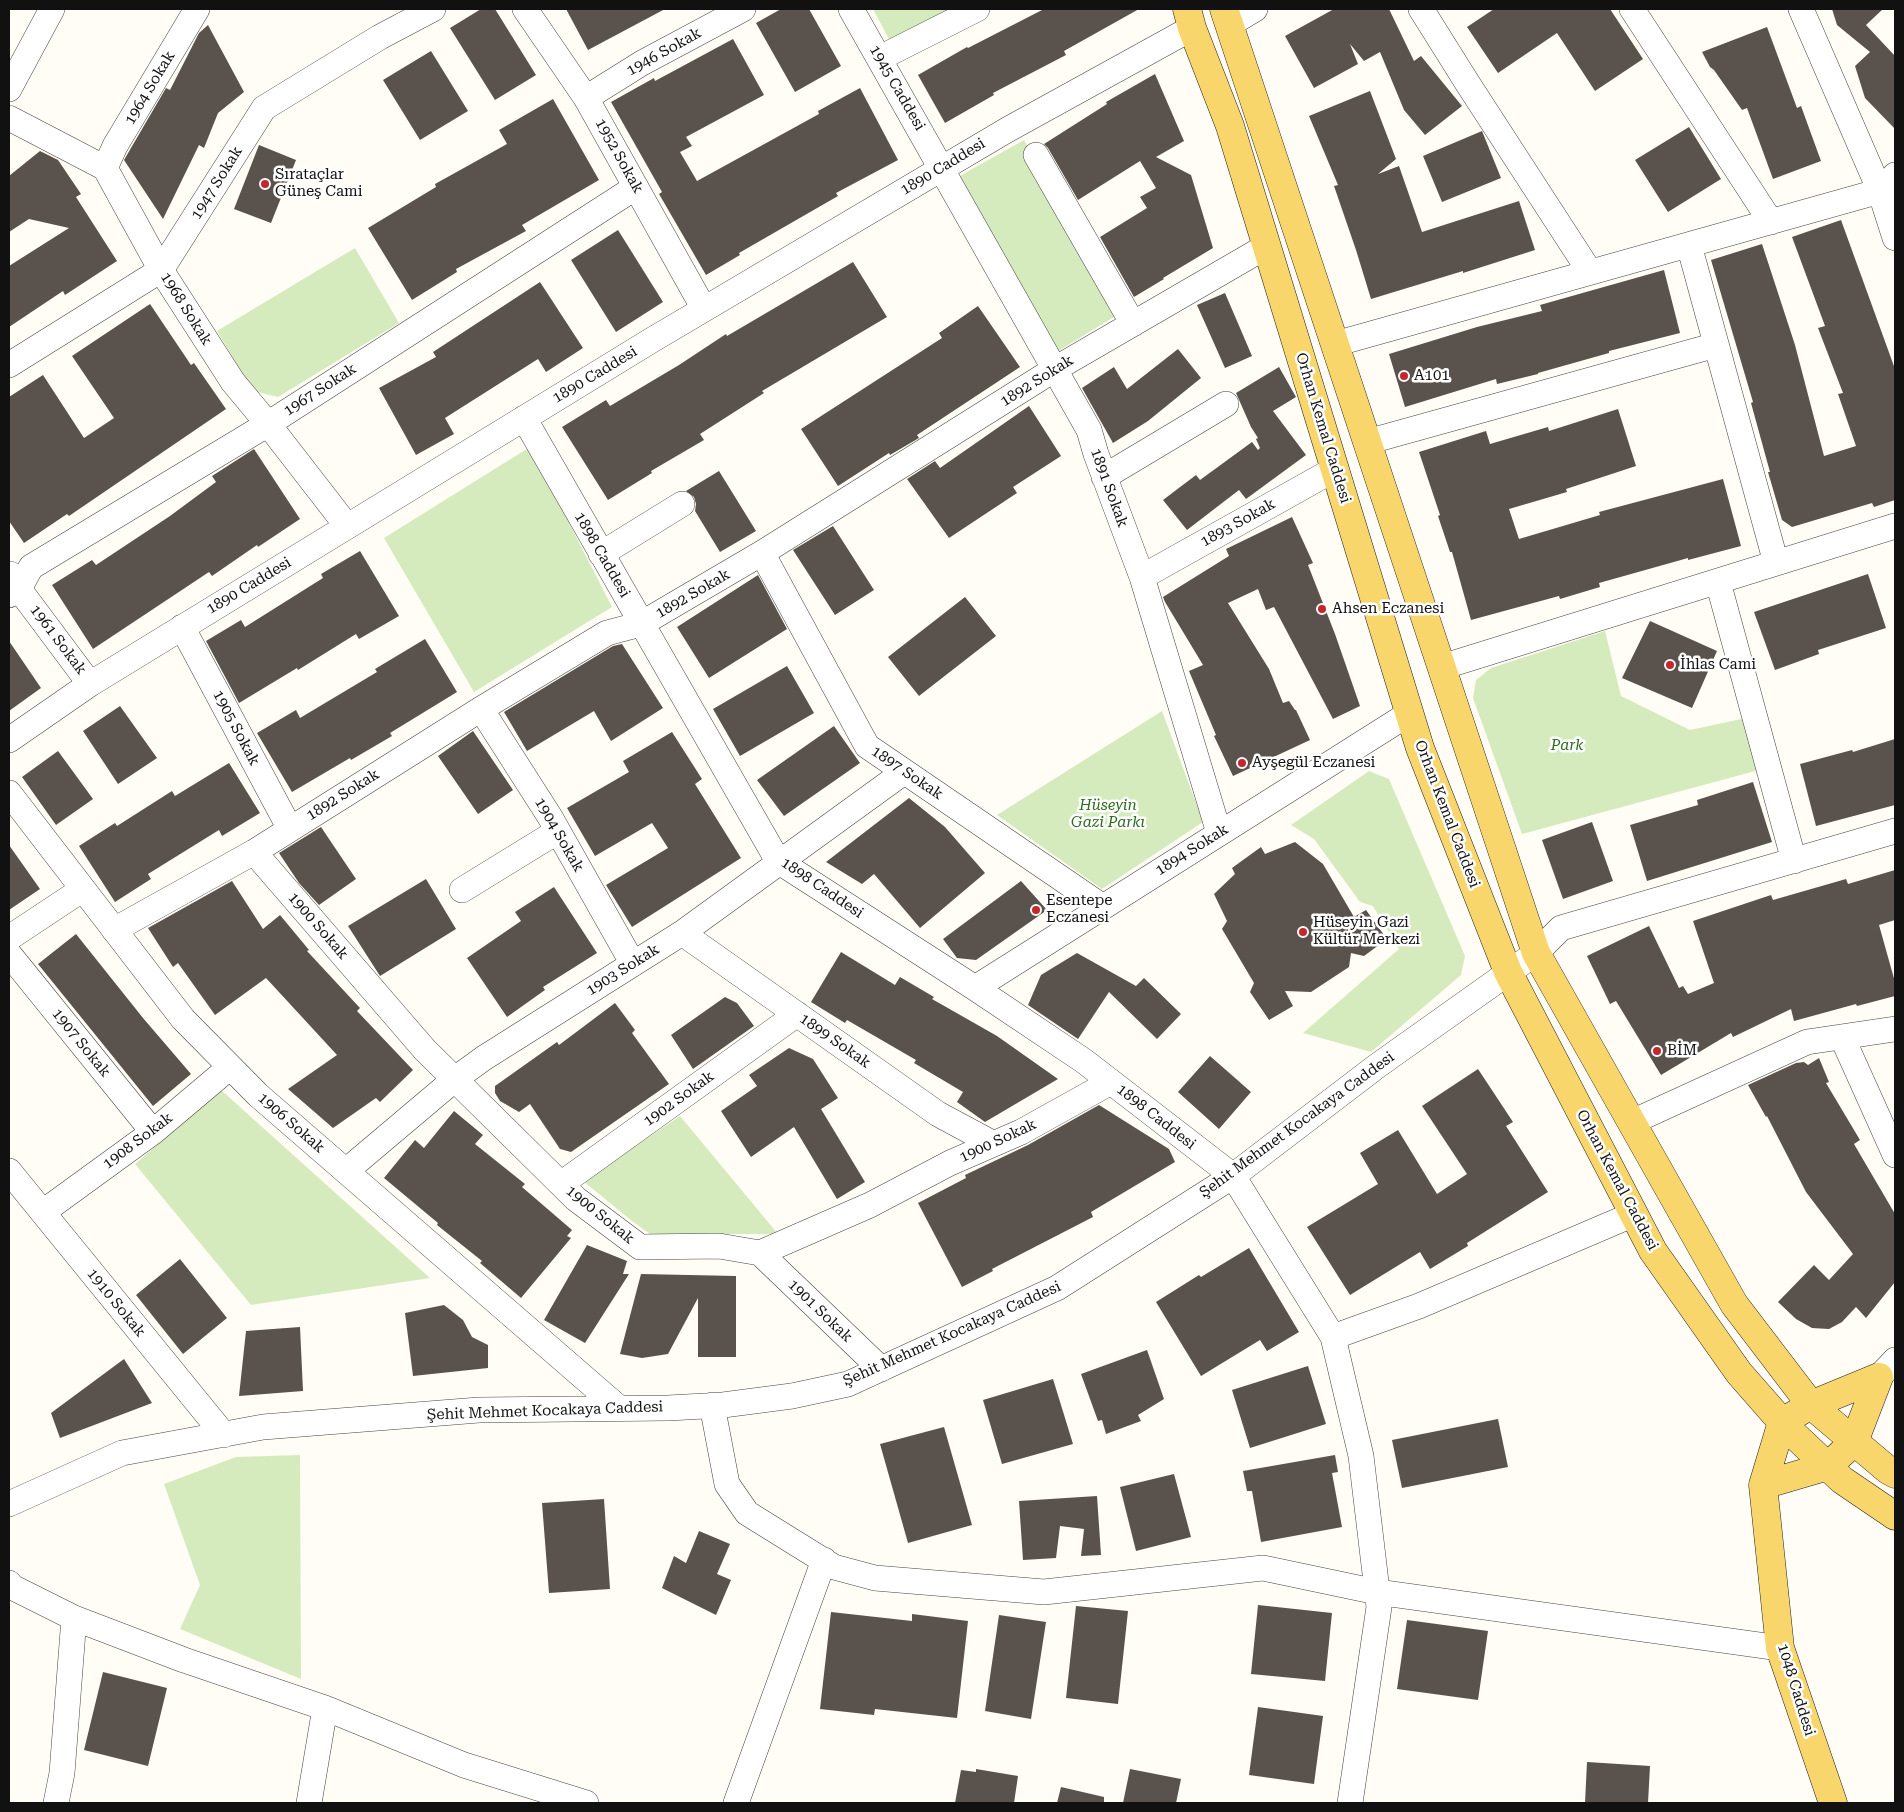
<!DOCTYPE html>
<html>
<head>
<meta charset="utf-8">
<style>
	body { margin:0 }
	#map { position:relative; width:1904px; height:1812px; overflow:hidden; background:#fffdf5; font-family:"Roboto Serif",serif }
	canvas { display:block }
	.frame { position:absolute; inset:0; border:10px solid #111; pointer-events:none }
</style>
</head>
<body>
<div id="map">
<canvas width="1904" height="1812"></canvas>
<div class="frame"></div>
</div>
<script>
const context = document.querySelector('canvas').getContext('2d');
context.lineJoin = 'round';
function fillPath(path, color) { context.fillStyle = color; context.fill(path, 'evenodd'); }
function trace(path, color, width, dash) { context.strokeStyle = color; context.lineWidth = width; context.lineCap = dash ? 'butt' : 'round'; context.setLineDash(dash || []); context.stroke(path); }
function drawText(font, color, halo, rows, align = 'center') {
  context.font = font + ' "Roboto Serif",serif'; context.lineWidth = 5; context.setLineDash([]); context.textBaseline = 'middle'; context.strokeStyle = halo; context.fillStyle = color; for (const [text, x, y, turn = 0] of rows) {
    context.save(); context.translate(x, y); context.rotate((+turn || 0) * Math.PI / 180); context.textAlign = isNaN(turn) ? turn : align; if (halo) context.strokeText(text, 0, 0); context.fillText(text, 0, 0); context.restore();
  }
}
fillPath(new Path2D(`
	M873,9H959L891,43Z
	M1024,140L1122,312L1055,353L958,177Z
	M355,248L399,323L278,397L253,391L217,331Z
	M530,447L612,607L474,692L384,538Z
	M1605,631L1621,696L1690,730L1746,718L1759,770L1522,834L1473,698L1476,680L1491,668Z
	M1162,711L1203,822L1102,889L997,815Z
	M1369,771L1389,779L1465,956L1461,975L1371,1052L1303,1033L1399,949L1373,906L1360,902L1314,839L1291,825Z
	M221,1090L430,1278L251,1305L135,1164Z
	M680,1116L778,1234H650L632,1221L583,1181Z
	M300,1455L301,1679L180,1629L200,1585L164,1484L236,1457Z`), '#d5ebbd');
fillPath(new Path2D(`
	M481,9H495L536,75L495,100L450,28Z
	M566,9H665L588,50Z
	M781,9H809L841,66L795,92L756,23Z
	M1044,9H1139L1064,51L1066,55L993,93L994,95L945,123L918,75L967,47L968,48Z
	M1334,9H1389L1414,61L1421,56L1462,106L1425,135L1404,110L1380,52L1364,61L1350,44L1358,64L1314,88L1285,36Z
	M1494,9H1610L1643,59L1595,91L1557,33L1498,73L1467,27Z
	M1832,9H1883L1866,25L1895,56V129L1865,98L1855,66L1870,52L1837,25Z
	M208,25L244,92L218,113L204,148L199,145L163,219L124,160L166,88L170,90L199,33Z
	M1767,27L1797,108L1801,106L1821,161L1773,179L1747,108L1742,110L1714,70L1710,67L1702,52Z
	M733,39L764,95L686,137L692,146L680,152L697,181L819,114L818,111L860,88L898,160L836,193L838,196L739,253L740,255L706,275L659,194L662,192L611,102L654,78L655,81Z
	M431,51L468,111L420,140L383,80Z
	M1155,74L1184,141L1156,157L1191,175L1213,248L1163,278L1164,279L1134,297L1100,237L1147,208L1140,197L1156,188L1140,161L1078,200L1048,148L1044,144L1107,104L1106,102Z
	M1370,91L1396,159L1378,174L1399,166L1422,232L1519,201L1535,250L1463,273V271L1371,299L1356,250L1334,186L1338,185L1309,116Z
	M553,99L599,180L522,225L526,231L456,269L457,272L412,300L368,228L436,187L435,184L507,144L499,130Z
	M1689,127L1721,179L1668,212L1635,160Z
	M1482,131L1501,178L1442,202L1423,156Z
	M259,145L296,160L271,223L234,209Z
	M40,151L58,160L81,194L76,197L117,261L65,295L63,291L9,327V266L69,228L29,219L9,232V176Z
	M1841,220L1895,369V500L1874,507L1872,503L1792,527L1782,520L1768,472H1770L1751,403L1753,402L1711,260L1762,244L1795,345L1824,456L1856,446L1838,394L1843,393L1818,328L1825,326L1792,237Z
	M618,230L663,302L616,332L571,260Z
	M853,262L887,317L762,391L764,393L700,434L704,440L651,471L652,473L608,500L562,427L606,400L610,406L679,365L726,334L727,336Z
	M1664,270L1680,333L1609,351V353L1538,373V374L1497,384L1496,379L1405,407L1389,354L1477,327L1542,311L1540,305Z
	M540,282L583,348L546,372L538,359L445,418L454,434L416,455L379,388L436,357L433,352Z
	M1225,293L1252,356L1225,368L1197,305Z
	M150,304L191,365L194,363L226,409L69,516L67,514L24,543L9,521V397L43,375L84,438L114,418L72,356Z
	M978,306L1020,367L917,435L919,438L890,455L889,453L838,486L801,429L942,338L939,333Z
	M1178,349L1201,378L1148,421L1113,443L1082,388L1114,367L1127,389Z
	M1279,367L1296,397L1273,411L1306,455L1246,499L1239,490L1187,530L1163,500L1196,475L1200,480L1252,442L1258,450L1260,448L1256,439L1258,438L1251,427L1236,393Z
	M1029,406L1061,456L1013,487L1017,493L949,538L907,479L935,461L940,468Z
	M1618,409L1636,466L1566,489L1567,492L1509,509L1519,539L1600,515L1599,512L1723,479L1741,546L1688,560V558L1599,583L1600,587L1560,599L1559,596L1471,620L1452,552H1450L1438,516L1440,515L1419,452L1486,431L1490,444L1548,427L1549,431Z
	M254,449L300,519L258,547L257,545L212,576L209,572L93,649L52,585L92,560L96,565L170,516L216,482L212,476Z
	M719,471L756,531L720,552L695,511L696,504L694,497L686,491Z
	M1292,517L1313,563L1308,565L1335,634L1360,706L1333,719L1274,607L1266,610L1258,589L1228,603L1269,669L1283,703L1289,701L1295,710H1296L1310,740L1233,776L1214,736L1216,735L1189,671L1203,665L1165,602L1163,597L1229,556L1226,549Z
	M833,526L874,590L835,615L793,550Z
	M360,551L399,616L359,639L356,634L298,670L297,668L239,703L206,641L241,620L245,627L323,578L321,574Z
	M1868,574L1886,628L1818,650L1819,654L1775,670L1754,612Z
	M758,575L787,629L709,678L677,627Z
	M965,597L996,636L919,696L888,657Z
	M1650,621L1717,651L1692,708L1622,678Z
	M425,639L457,692L390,733L392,736L351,760L350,758L292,792L257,733L296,710L300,718L377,672L375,669Z
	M9,641L41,688L9,711Z
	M622,644L663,708L611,741L594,711L527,751L504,712L613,646Z
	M787,666L814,713L740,756L713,709Z
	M120,706L157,758L118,784L83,731Z
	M834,726L860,763L784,816L757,780Z
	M473,731L513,790L478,814L438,756Z
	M672,732L702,779L695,784L741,858L632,927L606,885L668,848L652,823L595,856L567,808L629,772L623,761Z
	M1895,739V805L1816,826L1800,764L1852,750L1853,752Z
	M58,751L93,799L56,825L22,777Z
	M229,763L260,813L222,836L219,830L148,874L151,879L115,902L79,846L115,823L117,826L172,791L175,796Z
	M1753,782L1772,842L1647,881L1630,825L1698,805L1697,800Z
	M909,798L945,827L985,873L920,928L874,874L862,884L826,862Z
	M1592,822L1613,881L1563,899L1542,840Z
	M321,827L356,879L319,905L299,883L279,853Z
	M1295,842L1323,864L1354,917L1366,910L1384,935L1383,942L1364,956L1351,953L1349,967L1311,992L1285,991L1293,1006L1269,1020L1250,992L1254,983L1222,929L1227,921L1214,894L1235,874L1232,868L1261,847L1265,854Z
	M9,845L40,889L9,910Z
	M1895,870V920L1879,925L1895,982V996L1857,1006L1856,1004L1794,1021L1791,1009L1733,1037L1731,1033L1661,1075L1616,1001L1610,1004L1587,956L1649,926L1679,988L1683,986L1688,994L1714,983L1693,921L1771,895L1773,900L1846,879L1848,884Z
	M426,879L456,929L380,976L348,926Z
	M232,881L263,929L280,915L309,950L307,951L360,1008L357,1011L413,1070L380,1102L376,1098L333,1128L288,1089L337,1055L266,978L215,1015L178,963L173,967L148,928Z
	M1021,881L1047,910L976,960L957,958L943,939Z
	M554,887L597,953L543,987L545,990L507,1017L467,958L521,921L515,912Z
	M76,934L143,1018L191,1074L153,1106L38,964Z
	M841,952L895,985L900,977L934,997L932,999L997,1036L1058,1079L985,1122L957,1102L963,1092L914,1063L916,1060L847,1020L845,1023L811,1002Z
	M1077,953L1136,986L1144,978L1181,1014L1157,1039L1109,992L1078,1039L1028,1005L1041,975Z
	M725,997L737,1003L754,1026L693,1069L671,1035Z
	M615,1003L635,1030L632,1033L669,1084L571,1152L560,1149L530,1104L519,1112L500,1101L495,1093V1086L557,1042L559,1045Z
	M789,1048L813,1059L838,1098L821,1109L865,1182L837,1199L794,1127L751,1157L721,1111L757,1086L749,1075Z
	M1210,1056L1251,1092L1219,1129L1178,1092Z
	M1819,1058L1829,1082L1826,1083L1860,1140L1854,1144L1895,1214V1282L1866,1318L1856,1307L1842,1322L1829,1329L1812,1328L1796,1319L1778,1302L1814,1265L1829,1280L1853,1254L1806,1192L1767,1116L1766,1117L1748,1085L1796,1063L1804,1062L1808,1065Z
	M1478,1069L1513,1122L1506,1126L1548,1192L1467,1243L1468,1246L1430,1269L1420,1252L1350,1295L1307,1227L1378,1184L1360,1153L1398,1130L1437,1194L1467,1174L1422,1106Z
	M1099,1105L1169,1149L1175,1162L1091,1212L1093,1217L992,1269L993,1271L962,1287L918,1203L966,1178L965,1175L1028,1145Z
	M454,1111L483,1135L475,1144L525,1184L522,1187L572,1230L567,1236L571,1238L521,1298L480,1263L482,1261L437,1225L438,1223L384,1178L415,1140L424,1148Z
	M587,1245L627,1261L623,1274H629L585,1343L544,1320Z
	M1249,1248L1299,1332L1267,1351L1260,1340L1201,1376L1156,1302L1199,1275L1201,1277Z
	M180,1259L227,1318L183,1354L136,1295Z
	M641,1274L736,1276V1357H698V1298L668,1354L642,1358L620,1354Z
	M444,1305L463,1320L472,1337L488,1345V1368L413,1376L405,1313Z
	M300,1327L303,1391L239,1396L246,1331Z
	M1147,1350L1164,1399L1138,1415L1141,1421L1106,1434L1102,1420L1098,1421L1081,1374Z
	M124,1359L152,1403L60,1438L51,1413Z
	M1308,1366L1326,1424L1250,1448L1232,1390Z
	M1053,1379L1073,1444L1002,1464L983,1400Z
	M1498,1419L1508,1467L1402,1488L1392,1440Z
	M944,1427L972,1525L908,1543L880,1444Z
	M1335,1455L1338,1472L1332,1473L1342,1527L1261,1542L1252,1491H1247L1243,1471Z
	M1174,1474L1191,1537L1136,1551L1120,1487Z
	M1097,1496L1101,1555L1081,1556L1084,1529L1060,1526L1056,1558L1023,1560L1019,1501Z
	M604,1499L610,1589L549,1593L542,1503Z
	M699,1531L730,1544L717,1574L731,1580L716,1615L662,1588L674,1556L686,1563Z
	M1258,1605L1332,1613L1325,1681L1251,1674Z
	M1076,1606L1128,1611L1118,1704L1066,1698Z
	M831,1612L912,1621V1614L968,1621L957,1718L875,1709L874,1715L820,1709Z
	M999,1615L1046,1622L1031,1719L985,1711Z
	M1407,1620L1488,1631L1478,1700L1397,1689Z
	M103,1672L167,1688L148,1766L84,1750Z
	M1258,1707L1323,1716L1314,1784L1249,1775Z
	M1587,1762L1650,1766L1648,1803H1585Z
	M976,1769L1018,1776L1014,1803H955L961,1770L976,1772Z
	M1130,1769L1181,1779L1176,1803H1123Z
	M1061,1787L1104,1797V1803H1057Z`), '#5a524d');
const minor = new Path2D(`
	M525,9L586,98L704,309
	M851,9L1089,430L1096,454L1142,577L1219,833
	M1421,9L1468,84L1590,272
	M1632,9L1771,222
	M1801,9L1880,191L1895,238
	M1230,24L1255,9
	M880,58L977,9
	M9,89L52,9
	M586,98L642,63L743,9
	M9,118L105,168L161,270L233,382L268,424L347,526
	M1036,155L1133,324
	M105,168L115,146L197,9
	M1689,245L1776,563
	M1335,344L1880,191L1895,175
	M9,365L161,270L264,108L380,37L433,9
	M524,418L778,861L975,988L1084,1061L1233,1176L1333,1337L1361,1456L1379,1607L1350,1803
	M1367,442L1716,345
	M1104,477L1226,404
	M762,553L867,746L1103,907
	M601,554L682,504
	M10,574L19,589L90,684
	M1142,577L1335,469
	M1718,582L1794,861
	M9,595L19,589L31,567L268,424L636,187
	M182,627L290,829
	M1442,667L1895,526
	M481,709L550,817L633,964
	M9,740L90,684L652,340L1007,130L1192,28
	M9,793L183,1019L258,1095L619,1408
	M254,852L425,1050L576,1199L640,1247L719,1246L760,1253L870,1205L950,1163L1021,1132L1111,1082
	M462,890L558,831
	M114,930L254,852L481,709L607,633L641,624L762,553L1055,369L1267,246
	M682,933L938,1114L992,1143
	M9,938L83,889
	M9,954L153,1132
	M975,988L1410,713
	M1842,1037L1895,1155
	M1632,1122L1807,1042L1895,1029
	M9,1171L224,1435
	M346,1171L455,1079L484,1058L682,933L904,772
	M561,1184L797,1014
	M43,1212L153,1132L230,1067
	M760,1253L881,1369
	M1333,1337L1419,1306L1634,1214
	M1879,1377L1895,1360
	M712,1405L727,1484L747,1513L834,1567L875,1578L1044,1592L1263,1568L1377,1592L1780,1648
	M9,1504L122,1453L263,1427L479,1410L668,1408L723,1405L792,1396L848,1384L1057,1288L1233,1176L1377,1066L1536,953L1561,928L1895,831
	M9,1583L12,1587L74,1618L184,1660L325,1708L464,1765L586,1803
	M56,1803L62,1773L74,1618
	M309,1803L325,1708
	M736,1803L824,1560`);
const major = new Path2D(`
	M1187,9L1192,28L1230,126L1420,748L1508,972L1653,1251L1739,1373L1789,1430L1842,1480L1895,1516
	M1224,9L1536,953L1734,1304L1811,1405L1888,1470L1895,1474
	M1763,1485L1828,1466L1854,1442L1879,1377
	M1833,1803L1780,1648L1763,1485L1782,1422L1811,1405L1879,1377`);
trace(minor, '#444', 26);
trace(major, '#222', 29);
trace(minor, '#fff', 25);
trace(major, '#f9d66b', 28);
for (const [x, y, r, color] of [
	[265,184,5,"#c4262e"],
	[1404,376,5,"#c4262e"],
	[1322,609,5,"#c4262e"],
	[1670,665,5,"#c4262e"],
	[1242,763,5,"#c4262e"],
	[1036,910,5,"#c4262e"],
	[1303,932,5,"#c4262e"],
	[1657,1051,5,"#c4262e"]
]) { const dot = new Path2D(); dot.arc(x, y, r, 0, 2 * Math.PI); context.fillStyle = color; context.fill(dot); trace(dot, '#fff', 2); }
drawText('15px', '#111', '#fff', [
	["1946 Sokak",664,52,-29],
	["1964 Sokak",150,88,-59],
	["1945 Caddesi",897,88,60],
	["1952 Sokak",619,156,61],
	["1890 Caddesi",943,167,-31],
	["1947 Sokak",217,183,-58],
	["1968 Sokak",186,309,58],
	["1890 Caddesi",595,375,-31],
	["1892 Sokak",1037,381,-32],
	["1967 Sokak",320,390,-33],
	["Orhan Kemal Caddesi",1323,428,73],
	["1891 Sokak",1109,488,70],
	["1893 Sokak",1238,523,-29],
	["1898 Caddesi",602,555,60],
	["1890 Caddesi",249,586,-31],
	["1892 Sokak",693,594,-30],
	["1961 Sokak",58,640,53],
	["1905 Sokak",236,728,62],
	["1897 Sokak",907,773,34],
	["1892 Sokak",343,795,-32],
	["Orhan Kemal Caddesi",1447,814,69],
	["1904 Sokak",559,835,60],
	["1894 Sokak",1192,850,-32],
	["1898 Caddesi",822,888,34],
	["1900 Sokak",318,926,49],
	["1903 Sokak",623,970,-32],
	["1899 Sokak",835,1041,35],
	["1907 Sokak",81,1043,51],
	["1902 Sokak",679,1099,-36],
	["1898 Caddesi",1156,1117,38],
	["1906 Sokak",291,1123,41],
	["Şehit Mehmet Kocakaya Caddesi",1297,1125,-36],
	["1908 Sokak",138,1141,-37],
	["1900 Sokak",998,1141,-25],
	["Orhan Kemal Caddesi",1617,1180,62],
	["1900 Sokak",600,1215,39],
	["1910 Sokak",116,1303,51],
	["1901 Sokak",820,1311,44],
	["Şehit Mehmet Kocakaya Caddesi",952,1334,-24],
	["Şehit Mehmet Kocakaya Caddesi",545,1411,-2],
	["1048 Caddesi",1796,1690,73]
]);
drawText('15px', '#111', '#fff', [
	["Sırataçlar",275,175],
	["Güneş Cami",275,192],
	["A101",1414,376],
	["Ahsen Eczanesi",1332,609],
	["İhlas Cami",1680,665],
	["Ayşegül Eczanesi",1252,763],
	["Esentepe",1046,901],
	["Eczanesi",1046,918],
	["Hüseyin Gazi",1313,923],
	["Kültür Merkezi",1313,940],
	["BİM",1667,1051]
], 'left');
drawText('italic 15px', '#2f6b1f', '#fff', [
	["Park",1567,746],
	["Hüseyin",1108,806],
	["Gazi Parkı",1108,823]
]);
</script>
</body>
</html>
